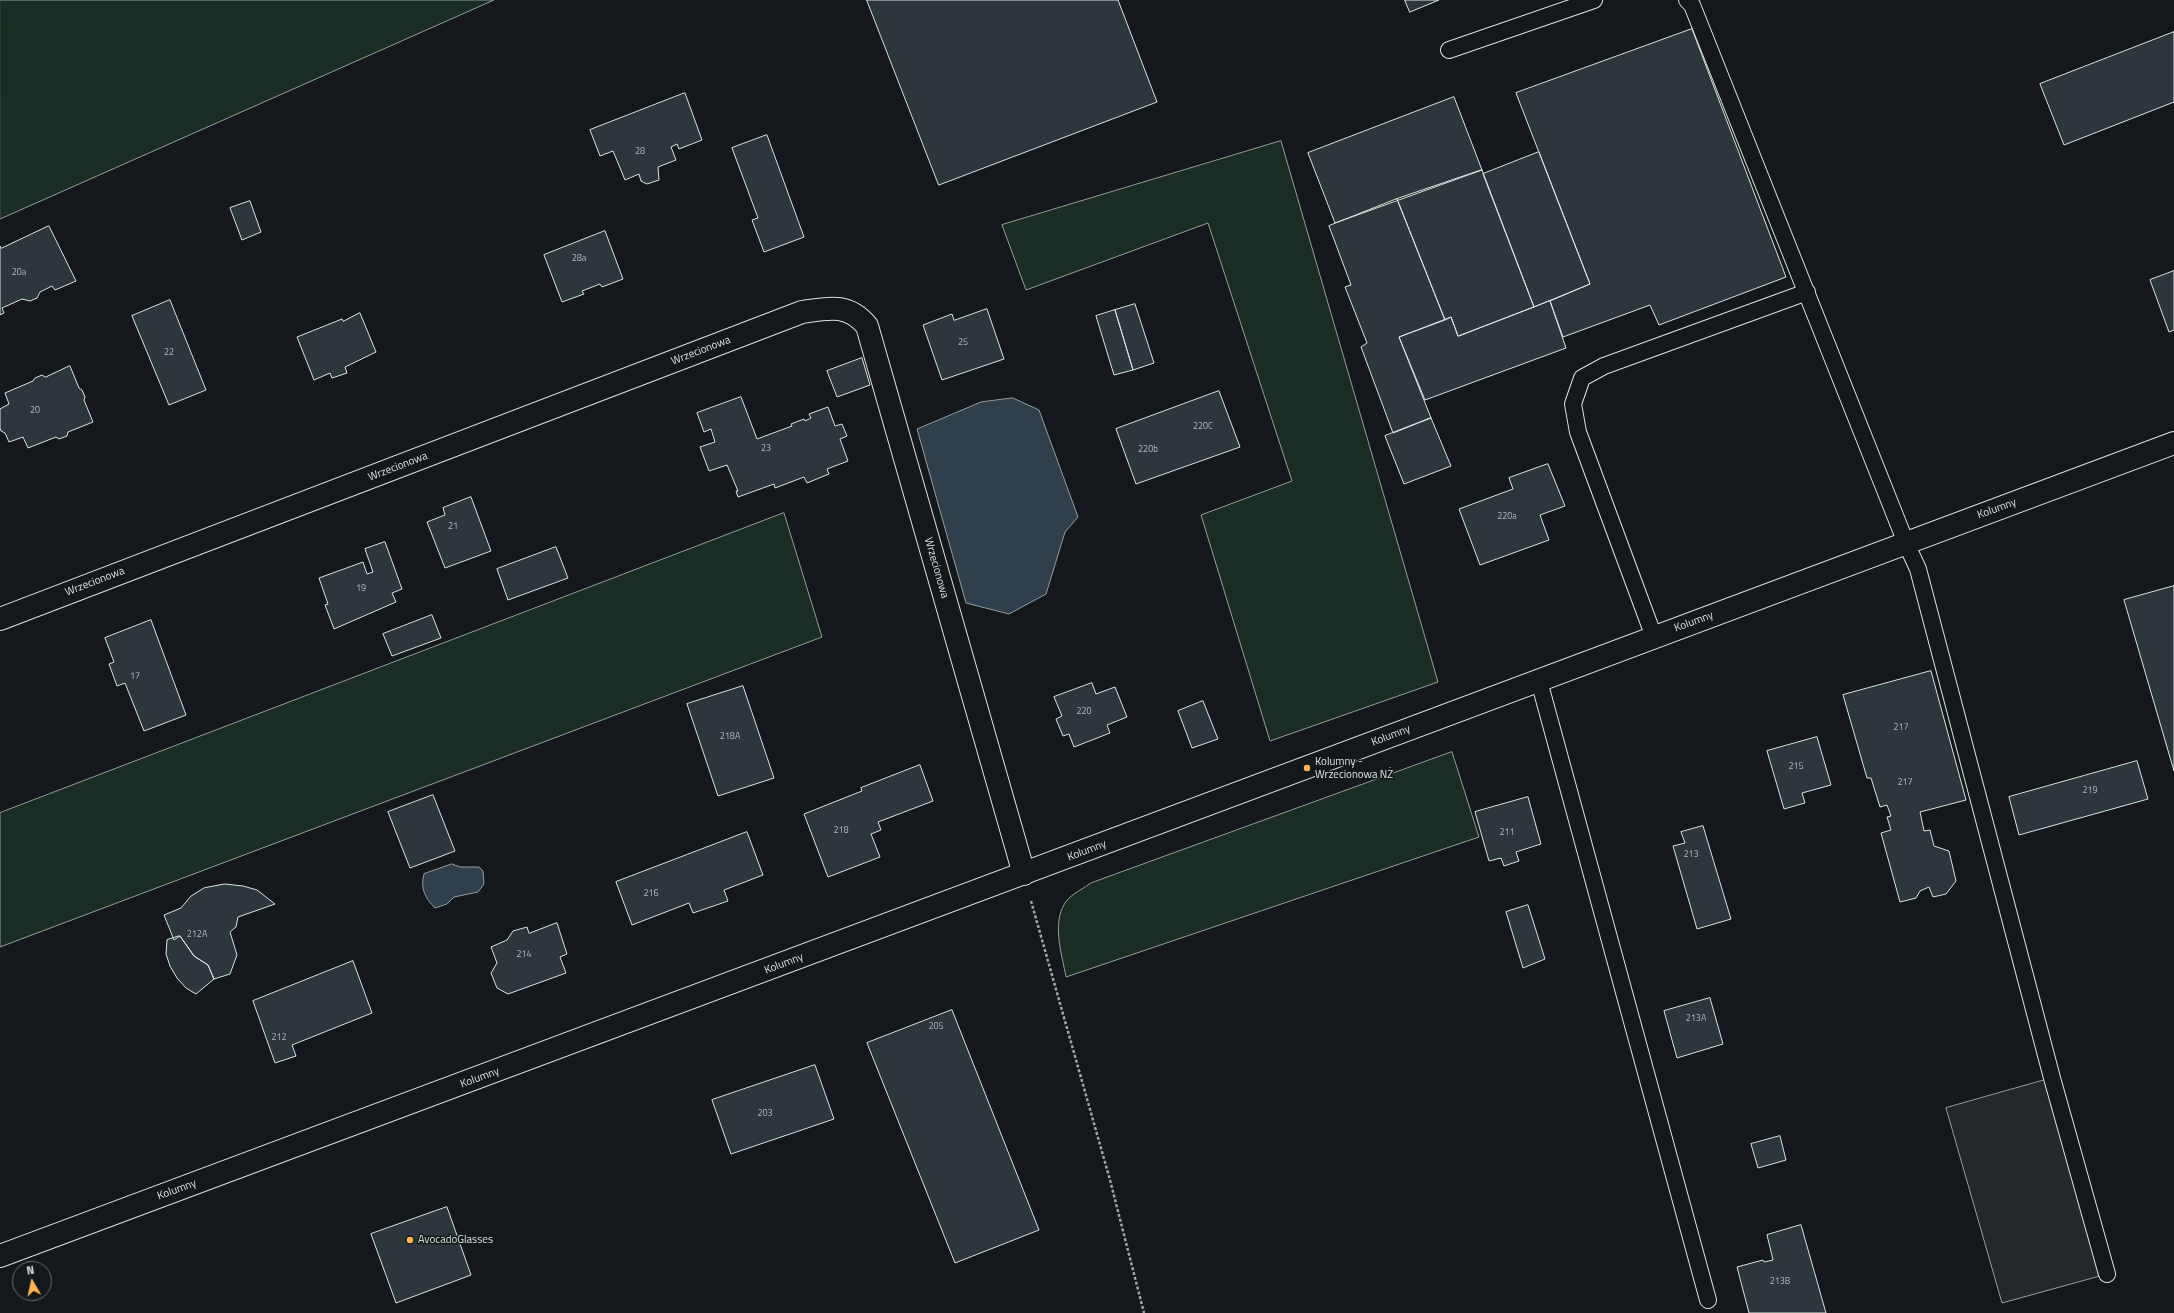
<!DOCTYPE html>
<html>
<head>
<meta charset="utf-8">
<style>
	body { margin:0 }
	#map { position:relative; width:2174px; height:1313px; overflow:hidden; background:#14181c; font-family:"Titillium Web",sans-serif }
	canvas { display:block }
	.north { position:absolute; left:12px; top:1261px; width:40px; height:40px; box-sizing:border-box; background:#14181c; border:1px solid #626a69; border-radius:50%; rotate:351deg; font-size:11px; font-weight:700; line-height:16px; text-align:center; color:#d8e6dc }
	.north::after { content:''; display:block; margin:auto; width:14px; height:18px; background:#ffb74d; clip-path:polygon(50% 0,100% 100%,50% 72%,0 100%) }
</style>
</head>
<body>
<div id="map">
<canvas width="2174" height="1313"></canvas>
<div class="north">N</div>
</div>
<script>
const context = document.querySelector('canvas').getContext('2d');
context.lineJoin = 'round';
function fillPath(path, color) { context.fillStyle = color; context.fill(path, 'evenodd'); }
function trace(path, color, width, dash) { context.strokeStyle = color; context.lineWidth = width; context.lineCap = dash ? 'butt' : 'round'; context.setLineDash(dash || []); context.stroke(path); }
function drawText(font, color, halo, rows, align = 'center') {
  context.font = font + ' "Titillium Web",sans-serif'; context.lineWidth = 3; context.setLineDash([]); context.textBaseline = 'middle'; context.strokeStyle = halo; context.fillStyle = color; for (const [text, x, y, turn = 0] of rows) {
    context.save(); context.translate(x, y); context.rotate((+turn || 0) * Math.PI / 180); context.textAlign = isNaN(turn) ? turn : align; if (halo) context.strokeText(text, 0, 0); context.fillText(text, 0, 0); context.restore();
  }
}
const green = new Path2D(`
	M0,0H494L0,219Z
	M1281,141L1438,682L1270,741L1201,515L1292,481L1208,223L1026,290L1002,225Z
	M784,513L822,637L0,947V813Z
	M1452,752L1479,837L1066,977C1062,954 1050,920 1068,899C1074,893 1084,888 1091,883Z`);
fillPath(green, '#1a2d24');
trace(green, '#939e99', 1);
const parking = new Path2D(`
	M2052,1078L2107,1274L2002,1303L1946,1108Z`);
fillPath(parking, '#24282b');
trace(parking, '#939e99', 1);
const water = new Path2D(`
	M1013,398L1039,410L1078,517L1065,532L1046,594L1009,614L966,603L917,429L981,402Z
	M452,864L460,867H479L483,871L484,884L478,892L454,897L447,904L435,908C425,898 420,888 424,874Z`);
fillPath(water, '#2f3f4d');
trace(water, '#939e99', 1);
const building = new Path2D(`
	M867,0H1118L1157,102L939,185Z
	M1405,0H1439L1410,12Z
	M1692,29L1786,277L1659,325L1650,305L1563,337L1550,301L1590,284L1516,93Z
	M2174,32V102L2064,145L2040,84Z
	M685,93L702,140L679,149L677,144L671,147L676,160L658,167L659,180L647,184L641,181L639,174L625,180L613,151L600,156L590,130Z
	M1454,97L1482,170L1335,223L1308,153Z
	M767,135L804,237L764,252L752,220L758,218L732,148Z
	M1539,152L1590,284L1534,307L1483,174Z
	M1482,170L1534,307L1458,336L1451,317L1445,320L1397,199Z
	M1397,199L1445,320L1399,337L1431,418L1393,433L1361,347L1367,343L1345,287L1351,285L1329,226Z
	M250,201L261,232L242,240L230,208Z
	M49,226L76,281L55,290L52,286L40,292L37,298L30,301L22,299L2,308L4,313L0,315V246L1,248Z
	M605,231L623,279L602,287L600,284L582,291L584,294L562,302L544,255Z
	M2174,271V330L2169,332L2150,280Z
	M170,300L206,390L169,405L132,316Z
	M1550,301L1566,348L1425,400L1399,337L1451,317L1458,336Z
	M1135,304L1154,363L1133,370L1115,310Z
	M987,309L1004,359L942,380L923,325L952,314L954,320Z
	M1115,310L1133,370L1114,375L1096,316Z
	M360,313L376,352L345,367L347,373L332,378L330,373L314,380L297,337L342,319L343,321Z
	M862,358L870,385L837,397L827,371Z
	M70,366L79,388L82,390L85,397L84,400L93,422L68,432L67,436L59,439L56,437L28,448L23,437L9,442L5,433L1,431L0,428V409L9,404L5,393L33,381L35,378L42,375L45,377Z
	M1219,391L1240,447L1136,484L1116,429Z
	M741,397L757,439L792,426L791,424L804,419L805,421L811,418L809,414L828,407L835,426L842,424L847,436L840,439L848,461L827,469L829,474L807,483L804,477L775,488L774,484L738,497L736,491H738L727,465L709,471L700,447L715,442L711,429L704,432L697,413Z
	M1431,418L1451,466L1404,484L1385,436Z
	M1548,464L1565,506L1540,515L1549,540L1480,565L1459,509L1513,489L1509,478Z
	M471,497L491,551L445,568L427,522L445,515L443,508Z
	M385,542L402,589L392,593L396,602L334,629L325,605L328,604L319,578L363,562L367,574L373,572L365,549Z
	M556,547L568,578L508,600L497,569Z
	M2174,586V771L2124,600Z
	M432,615L441,638L392,656L383,634Z
	M151,620L186,715L144,731L125,683L117,686L109,664L114,662L105,638Z
	M1931,671L1966,800L1920,812L1924,831L1930,830L1934,846L1949,851L1956,881L1946,894L1933,897L1929,887L1920,891L1916,898L1900,902L1881,833L1891,830L1887,817L1891,816L1887,805L1880,807L1871,778H1867L1843,695Z
	M1092,683L1096,694L1115,687L1127,717L1107,725L1110,733L1074,747L1069,734L1063,736L1056,719L1062,716L1054,697Z
	M743,686L774,778L718,796L687,704Z
	M1203,701L1218,739L1192,748L1178,711Z
	M1817,737L1831,785L1802,793L1805,803L1784,809L1767,751Z
	M2137,761L2148,799L2019,835L2009,797Z
	M920,765L933,801L878,822L881,830L871,834L880,857L828,877L804,814L862,791L861,788Z
	M433,795L455,851L410,868L388,812Z
	M1528,797L1541,844L1516,852L1519,861L1504,866L1501,858L1489,861L1475,812Z
	M1703,826L1731,919L1697,929L1673,846L1685,843L1681,832Z
	M747,832L763,875L724,890L728,901L693,913L689,903L632,925L616,882Z
	M225,884L243,886L257,890L275,904L238,917L236,927L230,932L237,955L230,974L214,979L208,965L194,956L180,936L174,940L164,915L181,908L191,896L204,888Z
	M1528,905L1545,959L1523,968L1506,912Z
	M557,923L567,954L560,957L566,973L508,994L497,988L491,973L497,963L491,947L507,940L513,931L527,927L529,933Z
	M180,936L194,956L208,965L214,979L196,994L186,988L177,978L170,966L166,954L167,940Z
	M353,961L372,1013L292,1045L296,1056L275,1063L253,1001Z
	M1710,998L1723,1044L1677,1058L1664,1011Z
	M952,1010L1039,1230L955,1263L867,1043Z
	M815,1065L834,1119L731,1154L712,1100Z
	M1780,1136L1786,1160L1758,1168L1751,1144Z
	M447,1207L471,1275L396,1303L371,1234Z
	M1801,1225L1826,1313H1749L1737,1267L1763,1260L1764,1262L1773,1260L1767,1235Z`);
fillPath(building, '#2c363c');
trace(building, '#d8e6dc', 1);
const service = new Path2D(`
	M1687,0L1692,5L1906,543L1918,569L2052,1078L2107,1274
	M1449,50L1594,0
	M1654,637L1578,432L1573,404L1582,378L1604,366L1807,292
	M1539,681L1708,1300`);
const minor = new Path2D(`
	M0,619L802,312C829,308 848,303 867,326L1024,874`);
const tertiary = new Path2D(`
	M0,1256L2174,443`);
trace(service, '#d8e6dc', 18);
trace(minor, '#d8e6dc', 24);
trace(tertiary, '#d8e6dc', 24);
trace(new Path2D(`
	M1031,901L1110,1180L1144,1313`), '#9da8a2', 2.5, [3, 2]);
trace(service, '#14181c', 16);
trace(minor, '#14181c', 22);
trace(tertiary, '#14181c', 22);
for (const [x, y, r, color] of [
	[1307,768,4,"#ffb74d"],
	[410,1240,4,"#ffb74d"]
]) { const dot = new Path2D(); dot.arc(x, y, r, 0, 2 * Math.PI); context.fillStyle = color; context.fill(dot); trace(dot, '#14181c', 1.5); }
drawText('9px', '#adbab4', null, [
	["28",640,152],
	["28a",579,259],
	["20a",19,273],
	["25",963,343],
	["22",169,353],
	["20",35,411],
	["220C",1203,427],
	["23",766,449],
	["220b",1148,450],
	["220a",1507,517],
	["21",453,527],
	["19",361,589],
	["17",135,677],
	["220",1084,712],
	["217",1901,728],
	["218A",730,737],
	["215",1796,767],
	["217",1905,783],
	["219",2090,791],
	["218",841,831],
	["211",1507,833],
	["213",1691,855],
	["216",651,894],
	["212A",197,935],
	["214",524,955],
	["213A",1696,1019],
	["205",936,1027],
	["212",279,1038],
	["203",765,1114],
	["213B",1780,1282]
]);
drawText('11px', '#d8e6dc', '#14181c', [
	["Wrzecionowa",701,351,-21],
	["Wrzecionowa",398,467,-21],
	["Kolumny",1997,509,-20],
	["Wrzecionowa",936,568,74],
	["Wrzecionowa",95,582,-21],
	["Kolumny",1694,622,-20],
	["Kolumny",1391,736,-21],
	["Kolumny",1087,851,-21],
	["Kolumny",784,964,-21],
	["Kolumny",480,1078,-20],
	["Kolumny",177,1190,-20]
]);
drawText('11px', '#d8e6dc', '#14181c', [
	["Kolumny -",1315,762],
	["Wrzecionowa NŻ",1315,775],
	["AvocadoGlasses",418,1240]
], 'left');
</script>
</body>
</html>
